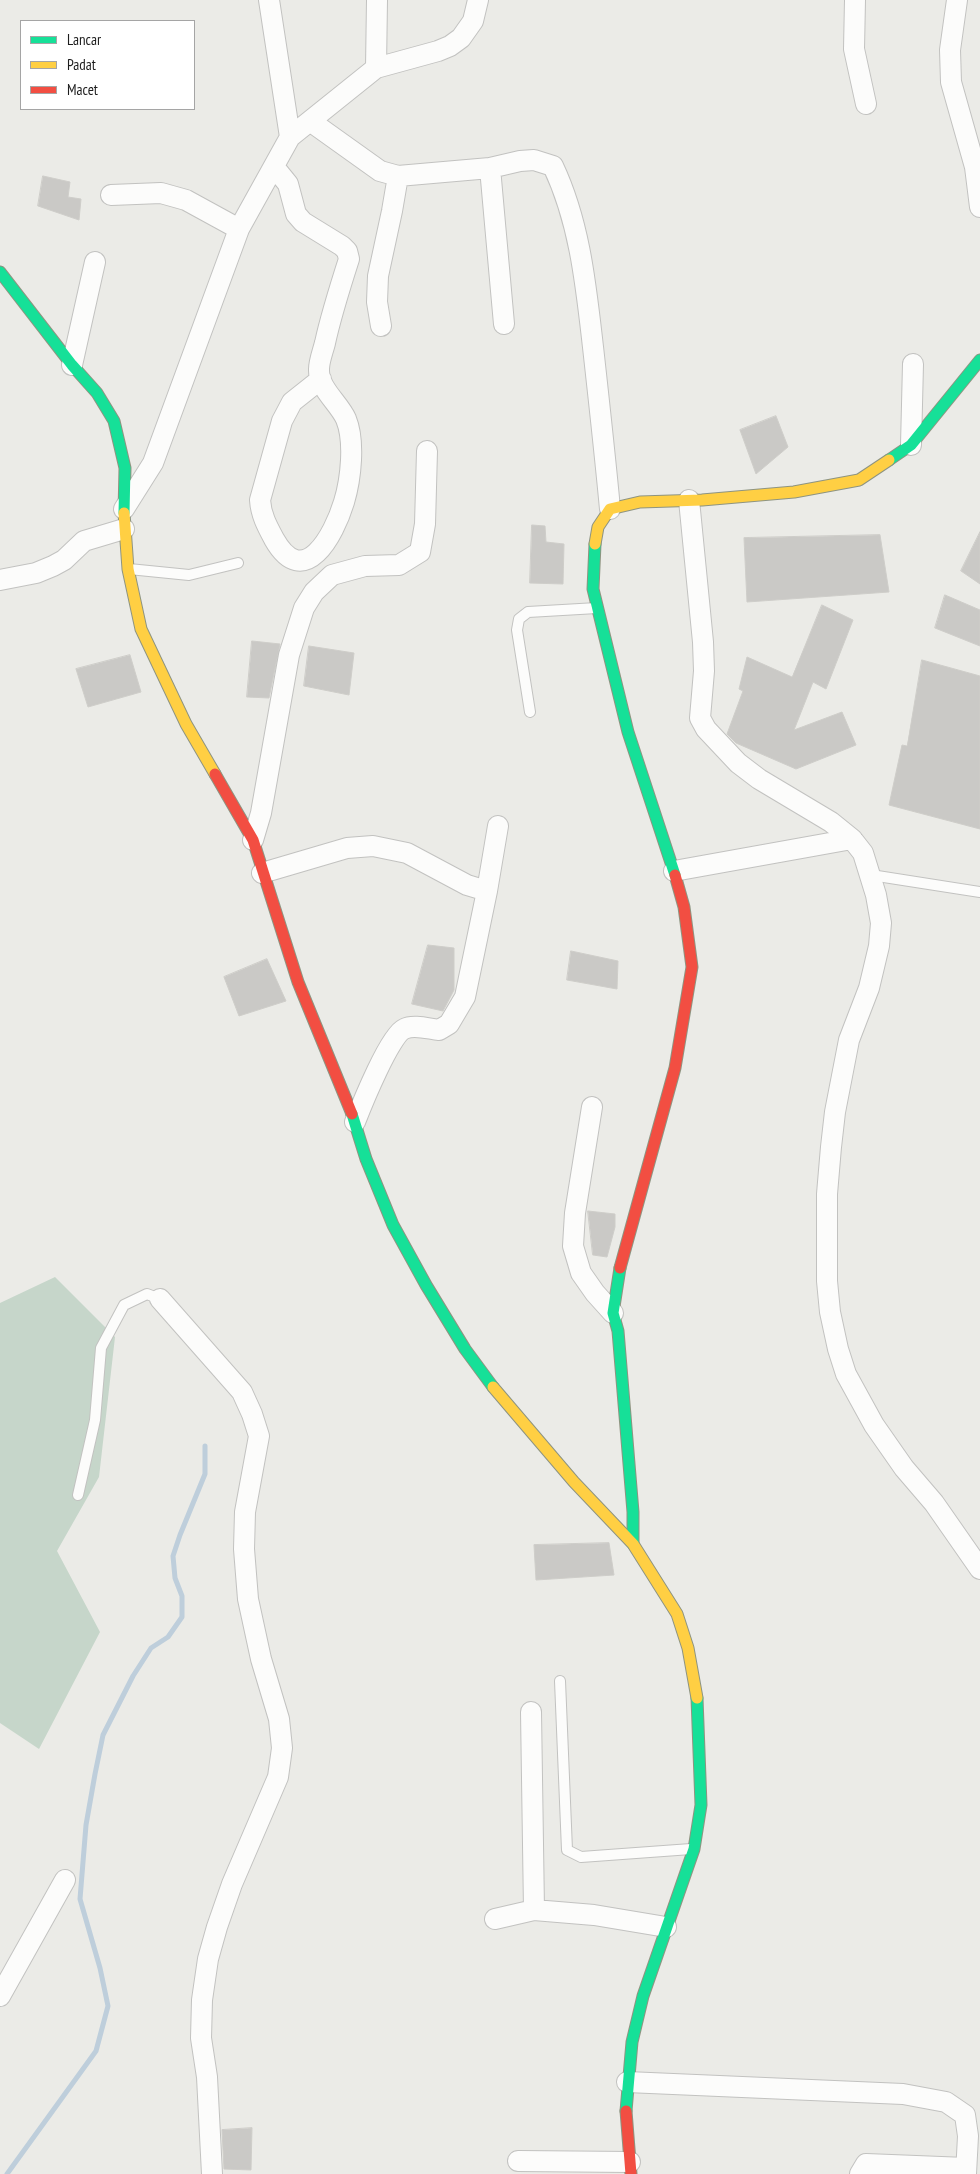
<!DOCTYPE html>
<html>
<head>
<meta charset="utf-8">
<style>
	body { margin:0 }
	#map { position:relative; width:980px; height:2174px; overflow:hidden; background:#ebebe7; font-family:"PT Sans Narrow",sans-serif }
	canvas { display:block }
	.legend { position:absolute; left:20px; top:20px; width:175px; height:90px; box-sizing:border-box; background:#fff; border:1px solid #a5a5a5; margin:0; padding:6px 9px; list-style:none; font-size:15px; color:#1d1d1d }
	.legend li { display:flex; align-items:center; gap:10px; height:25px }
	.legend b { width:25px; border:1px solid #a5a5a5 }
</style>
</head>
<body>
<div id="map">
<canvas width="980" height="2174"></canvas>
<ul class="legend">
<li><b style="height:6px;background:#16e098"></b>Lancar</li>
<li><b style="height:6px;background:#ffcf43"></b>Padat</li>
<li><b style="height:6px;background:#f24e42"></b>Macet</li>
</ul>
</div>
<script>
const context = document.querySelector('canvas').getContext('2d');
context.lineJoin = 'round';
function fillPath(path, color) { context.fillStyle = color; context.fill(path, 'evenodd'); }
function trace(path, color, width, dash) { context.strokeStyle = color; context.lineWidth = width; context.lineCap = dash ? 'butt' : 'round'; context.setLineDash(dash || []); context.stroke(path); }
fillPath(new Path2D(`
	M55,1277L115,1337L99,1477L57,1551L100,1632L39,1749L0,1723V1303Z`), '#c6d6ca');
trace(new Path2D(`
	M7,2174L96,2051L108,2006L100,1968L80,1899L86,1825L95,1774L103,1735L133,1676L151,1648L168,1637L182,1617V1596L175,1578L173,1556L180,1535L205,1474V1446`), '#becedb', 5);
const building = new Path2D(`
	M43,176L70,182L68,197L81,199L79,220L38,206Z
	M776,416L788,447L756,474L740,430Z
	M532,525L545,526L546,542L564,544L563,584L530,583Z
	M980,532V584L961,571Z
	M880,535L889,592L747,602L744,538Z
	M945,595L980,610V646L935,628Z
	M822,605L853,620L826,689L813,682L794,730L842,712L856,745L796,769L736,743L727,734L743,691L739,689L747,657L792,677Z
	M252,641L280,644L269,698L247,697Z
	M309,646L354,653L349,695L304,686Z
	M130,655L141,692L88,707L76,669Z
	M922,660L980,676V829L889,805L902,745L907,746Z
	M428,945L454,948V990L443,1011L412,1004Z
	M571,951L618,961L617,989L567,980Z
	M267,959L286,1001L239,1016L224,977Z
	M588,1211L615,1214V1227L607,1257L593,1255Z
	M609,1543L614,1575L536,1580L534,1545Z
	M252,2128L251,2170L224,2169L222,2130Z`);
fillPath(building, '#cac9c6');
trace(building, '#cecdc9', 1);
const lane = new Path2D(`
	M129,569L189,575L238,563
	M530,712L517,630L519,619L528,612L597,608
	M871,875L980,892
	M78,1495L95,1420L101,1348L124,1305L147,1294L160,1299
	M560,1681L567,1850L581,1857L691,1849`);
const street = new Path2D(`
	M269,0L290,137
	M855,0L854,49L866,104
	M957,0L950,50L951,82L975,167L980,207
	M376,68L377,0
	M310,121L380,171L398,176L490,168L520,161L534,160L553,166C580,223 586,286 593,347C599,401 605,455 610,509
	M275,168L288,184L296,214L303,222L342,246L347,251L349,259C340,287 331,315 325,343C323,351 319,361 319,369C318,388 339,403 346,419C355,441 351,479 344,502C334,535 304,592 274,539C267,526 261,515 260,500L282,421L292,402L321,379
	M490,168L504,324
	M111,195L161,193L186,200L239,229
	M381,326L377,302L378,276L392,211L398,176
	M72,365L95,262
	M911,445L913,364
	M689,500L703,642L704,671L700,718L706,729L738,763L759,779L831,822L852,839L863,853L876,895L881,923L879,946L869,988L849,1040L835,1112L831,1147L827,1194V1281L830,1312L838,1349L846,1374L874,1425L904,1468L934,1503L980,1569
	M124,509L153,463L239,229L290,137L376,68L438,51L450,46L461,38L473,21L478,0
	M0,580L36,573L53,566L64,560L84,541L124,529
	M253,840L261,813L289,655L304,608L314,592L332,575L365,566L399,565L420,552L425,524L427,451
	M674,871L852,839
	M262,873L347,848L373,846L407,853L467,885L487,891L498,826
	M592,1107L575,1213L573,1246L581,1273L595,1293L613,1313
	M355,1122C362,1104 390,1035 404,1029C414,1024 429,1029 439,1030L449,1024L465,997L487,891
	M160,1299L242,1392L252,1414L259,1436L245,1512L244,1549L248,1599L261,1659L279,1719L282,1748L278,1777L232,1884L217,1927L208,1959L202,2000L201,2038L207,2077L212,2174
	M531,1712L534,1910
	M495,1919L534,1910L594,1915L666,1927
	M0,1996L65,1880
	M627,2082L903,2094L946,2102L965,2115L968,2136L966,2174
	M518,2161L630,2162
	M860,2174L866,2164L966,2168`);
const fast = new Path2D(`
	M0,272L72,365L97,393L114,421L125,468L124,513
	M889,460L911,445L980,360
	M595,544L593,589L628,732L675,875
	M352,1114L366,1159L393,1225L426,1285L465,1349L493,1387
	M620,1268L613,1313L618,1331L633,1512V1544
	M626,2111L632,2042L643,1996L694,1849L701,1805L697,1698`);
const slow = new Path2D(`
	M124,513L128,569L141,629L186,724L215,774
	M595,544L598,527L610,509L640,502L702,500L794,492L859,480L889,460
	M493,1387L574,1482L633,1544L677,1614L688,1648L697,1698`);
const jam = new Path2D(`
	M215,774L253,840L298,982L352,1114
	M620,1268L675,1068L692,967L684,907L675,875
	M626,2111L631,2174`);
trace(lane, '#c2c2c0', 12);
trace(street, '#c2c2c0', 22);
trace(fast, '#8e9481', 13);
trace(slow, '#8e9481', 13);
trace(jam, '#8e9481', 13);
trace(lane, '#fcfcfb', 10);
trace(street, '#fcfcfb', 20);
trace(fast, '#16e098', 11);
trace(slow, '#ffcf43', 11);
trace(jam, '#f24e42', 11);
</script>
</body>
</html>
